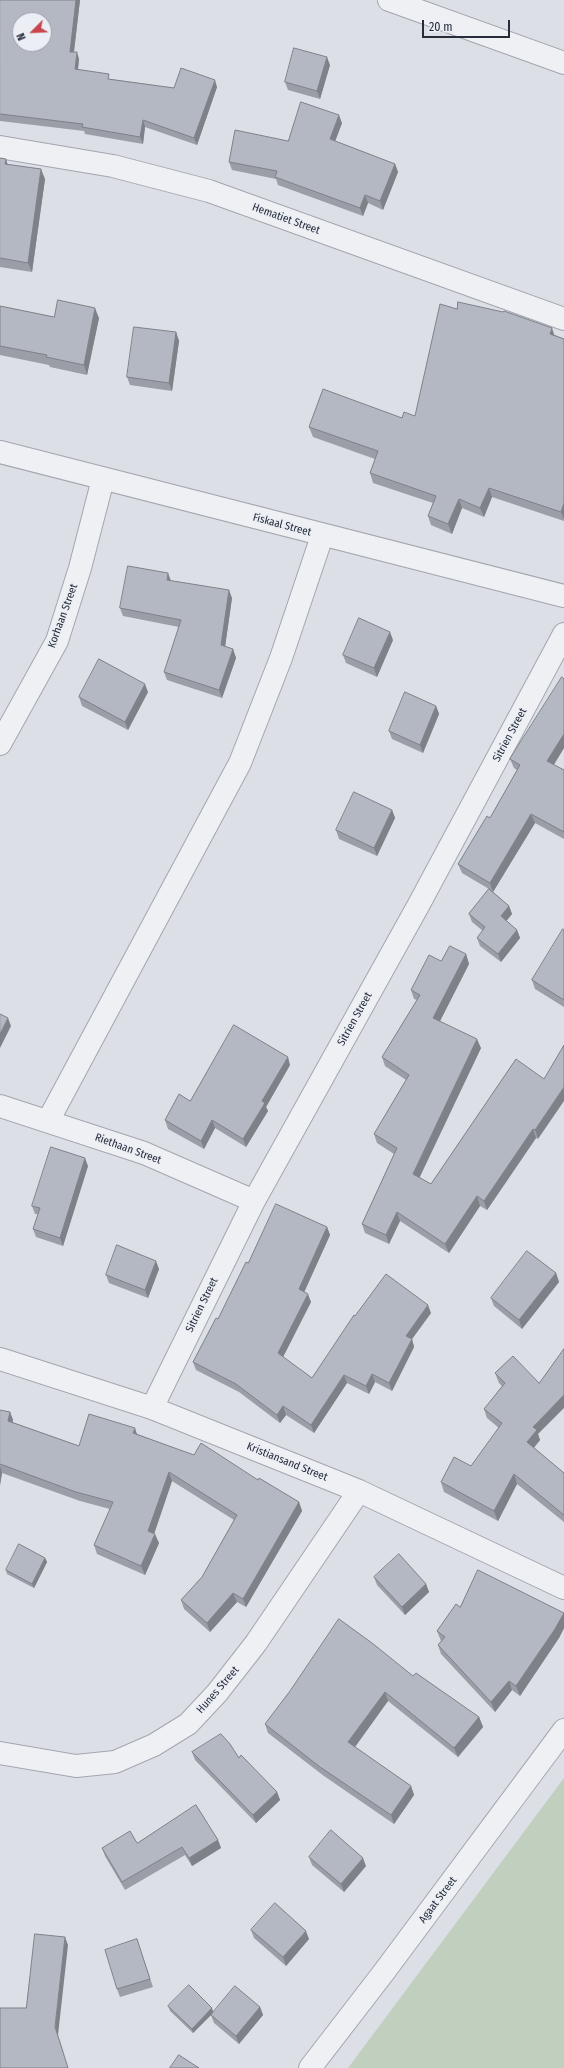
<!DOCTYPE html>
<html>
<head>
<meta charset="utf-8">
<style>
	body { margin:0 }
	#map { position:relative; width:564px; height:2068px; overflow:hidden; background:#dcdfe6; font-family:"Fira Sans Condensed",sans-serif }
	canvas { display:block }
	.north { position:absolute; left:12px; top:12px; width:40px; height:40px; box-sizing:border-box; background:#ebeef4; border:1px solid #9da0aa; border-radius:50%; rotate:246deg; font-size:11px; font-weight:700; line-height:16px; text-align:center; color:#272c3b }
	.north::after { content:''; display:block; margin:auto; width:14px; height:18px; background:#c7454b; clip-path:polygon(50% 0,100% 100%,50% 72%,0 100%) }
	.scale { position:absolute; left:422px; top:20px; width:88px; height:18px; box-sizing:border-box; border:2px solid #272c3b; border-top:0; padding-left:5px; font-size:12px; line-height:14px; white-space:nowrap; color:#272c3b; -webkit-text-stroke:3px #ebeef4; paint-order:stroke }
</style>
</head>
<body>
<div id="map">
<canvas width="564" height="2068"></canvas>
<div class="north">N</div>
<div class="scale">20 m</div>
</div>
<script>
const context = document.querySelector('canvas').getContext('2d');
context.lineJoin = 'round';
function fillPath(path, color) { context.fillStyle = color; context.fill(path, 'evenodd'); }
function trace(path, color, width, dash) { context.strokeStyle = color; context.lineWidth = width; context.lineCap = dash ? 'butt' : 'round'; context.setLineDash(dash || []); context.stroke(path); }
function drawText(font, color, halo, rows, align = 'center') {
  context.font = font + ' "Fira Sans Condensed",sans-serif'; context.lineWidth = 3; context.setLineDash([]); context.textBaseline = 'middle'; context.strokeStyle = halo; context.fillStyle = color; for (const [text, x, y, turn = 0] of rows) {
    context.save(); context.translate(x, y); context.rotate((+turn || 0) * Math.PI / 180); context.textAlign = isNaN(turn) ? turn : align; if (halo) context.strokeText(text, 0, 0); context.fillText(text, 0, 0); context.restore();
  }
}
fillPath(new Path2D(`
	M564,1778V2068H348Z`), '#c0cfbe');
const minor = new Path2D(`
	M389,0L564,63
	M0,147L113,166L209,191L564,319
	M0,452C188,501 376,549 564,596
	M0,744L57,641L80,568L103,479
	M0,1106L144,1153L254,1201
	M48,1121L240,763L281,658L322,536
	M0,1359L152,1408L359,1491L564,1588
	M152,1408L254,1201L418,906L564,634
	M0,1753L76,1766L115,1762L154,1745L188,1724L217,1693L256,1643L359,1491`);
const tertiary = new Path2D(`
	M310,2068L384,1972L564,1730`);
trace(minor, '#a2a6af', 24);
trace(tertiary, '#a2a6af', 24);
trace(minor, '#eff0f4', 22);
trace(tertiary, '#eff0f4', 22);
fillPath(new Path2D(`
	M0,0H80L74,52L79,59L78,70L110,79L174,88L217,87L197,145L145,127L143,144L85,134L84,131L0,121Z
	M330,65L320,99L288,90L285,82Z
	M342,123L335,141L395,164L398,172L383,210L368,203L363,216L278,185L276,179L232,170L229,162L288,141Z
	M0,158L8,165L45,179L32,272L0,267Z
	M0,306L54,317L99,318L87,375L50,367L49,365L0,355Z
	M176,332L179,341L172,391L130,385L127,377Z
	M555,335L564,339V521L492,497L484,517L462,508L452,534L431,525L428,516L433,503L373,483L370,473L375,459L313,437L309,427L415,416Z
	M171,581L232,598L225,647L233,649L236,658L222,698L167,680L164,672L179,627L123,616L120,608Z
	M393,640L377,677L346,663L343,655Z
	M564,679V748L554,765L564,770V839L535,823L493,892L491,890L509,906L512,914L506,921L517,930L520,938L501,962L480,946L477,938L483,931L472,922L469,914L489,889L462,873L458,864L490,818L517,770L514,768L510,759Z
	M148,692L128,730L82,706L79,697Z
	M436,706L439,714L423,753L392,739L389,731Z
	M392,810L395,818L377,856L339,839L336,830Z
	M564,930V1007L535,989L532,980Z
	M466,954L469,964L440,1021L481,1048L419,1177L431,1184L516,1059L538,1139L536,1138L487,1210L480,1206L449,1253L400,1221L389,1244L365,1233L362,1224L394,1154L377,1143L374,1134L406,1080L385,1066L382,1057L417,1000L414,999L411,990L441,961Z
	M290,1065L266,1107L268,1111L246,1147L215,1128L204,1149L168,1129L165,1120L190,1101Z
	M88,1166L63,1246L36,1237L33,1229L38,1214H35L32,1206Z
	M327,1227L330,1235L304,1292L311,1302L283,1357L312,1378L355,1316L431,1313L412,1339L414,1347L392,1391L375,1382L369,1394L347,1383L314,1433L286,1415L280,1423L239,1392L196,1370L193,1362L218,1319L248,1263Z
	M159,1269L148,1298L109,1283L106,1275Z
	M556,1273L559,1282L522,1329L494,1306L491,1298Z
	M513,1356L540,1440L534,1448L564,1473V1522L517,1484L498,1521L444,1492L441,1482L471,1466L499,1428L487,1418L484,1409L502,1386L499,1383L495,1373Z
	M0,1410L10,1412L13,1420L12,1422L79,1446L137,1434L258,1480L299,1502L302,1511L246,1607L237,1602L210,1632L184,1609L181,1600L202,1577L234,1520L172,1481L154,1534L159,1543L145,1575L97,1554L94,1545L110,1509L80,1501L2,1473L0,1485Z
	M45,1558L47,1562L34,1588L7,1574L6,1570Z
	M374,1577L426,1584L429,1592L405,1615L377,1585Z
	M460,1607L564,1613V1628L559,1638L520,1696L512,1690L495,1712L441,1654L438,1645L441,1641L437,1631Z
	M413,1676L479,1717L483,1727L458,1757L388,1701L355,1747L411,1786L414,1795L394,1824L324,1776L268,1733L265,1724Z
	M192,1752L277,1792L280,1800L256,1823L195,1760Z
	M218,1840L221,1848L192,1866L185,1855L125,1890L105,1856L102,1848L137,1843Z
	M309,1857L366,1866L344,1892L312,1865Z
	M251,1930L309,1939L286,1966L254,1938Z
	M137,1939L153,1987L120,1997L117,1989Z
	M168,2006L212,2008L213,2012L260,2007L263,2015L239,2044L214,2023L211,2015L193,2033L170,2011Z`), '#9b9ea7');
fillPath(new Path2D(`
	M76,0H80L73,59L70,52Z
	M77,52L79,59L77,76L75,69Z
	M327,57L330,65L320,99L317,91Z
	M215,80L217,87L197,145L194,138Z
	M339,115L342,123L333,147L330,139Z
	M143,120L145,127L143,144L140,137Z
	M6,159L9,169L5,164Z
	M395,164L398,172L383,210L380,201Z
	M41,169L45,179L32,272L28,263Z
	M365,195L368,203L363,216L360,208Z
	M95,308L99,318L87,375L84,365Z
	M552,328L555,337L550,334Z
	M176,332L179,341L172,391L169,383Z
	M489,488L492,497L484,517L480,508Z
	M459,499L462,508L452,534L448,524Z
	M564,503V519L561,512Z
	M168,573L171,581L167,580Z
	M229,590L232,598L224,654L221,645Z
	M390,632L393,640L377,677L374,668Z
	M233,649L236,658L222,698L219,690Z
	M145,684L148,692L128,730L125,722Z
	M436,706L439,714L423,753L420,745Z
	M564,734V748L550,770L547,761Z
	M392,810L395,818L377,856L374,848Z
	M531,814L535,823L493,892L490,883Z
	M509,906L512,914L504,924L501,916Z
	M517,930L520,938L501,962L498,954Z
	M466,954L469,964L437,1027L433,1018Z
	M8,1018L11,1026L0,1048V1034Z
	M477,1039L481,1048L417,1183L413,1174Z
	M288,1057L290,1065L266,1107L268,1111L246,1147L243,1139L262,1101Z
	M564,1087V1101L538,1139L535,1130Z
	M212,1120L215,1128L204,1149L201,1141Z
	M533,1129L536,1138L487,1210L484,1201Z
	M85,1158L88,1166L63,1246L60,1238Z
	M477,1196L480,1206L449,1253L445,1244Z
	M397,1212L400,1221L389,1244L386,1235Z
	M327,1227L330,1235L302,1297L299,1289Z
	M156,1261L159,1269L148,1298L145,1290Z
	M556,1273L559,1282L522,1329L519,1320Z
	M308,1294L311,1302L281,1361L278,1353Z
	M428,1305L431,1313L412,1339L414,1347L392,1391L389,1383L406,1336Z
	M372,1374L375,1382L369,1394L366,1386Z
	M344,1375L347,1383L314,1433L311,1425Z
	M564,1395V1408L538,1434L540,1440L530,1452L527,1442L533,1427Z
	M283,1406L286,1415L280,1423L277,1415Z
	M10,1412L13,1420L11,1429L8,1421Z
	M135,1428L138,1437L133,1433Z
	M0,1466L2,1473L0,1485Z
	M169,1472L172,1481L152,1540L148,1531Z
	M514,1474L517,1484L498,1521L494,1511Z
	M299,1502L302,1511L246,1607L243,1599Z
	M155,1534L159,1543L145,1575L141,1566Z
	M45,1558L47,1562L34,1588L32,1584Z
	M426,1584L429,1592L405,1615L402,1607Z
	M233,1593L237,1602L210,1632L207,1623Z
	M564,1613V1628L559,1638L520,1696L516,1686Z
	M509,1681L512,1690L495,1712L491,1702Z
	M385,1692L388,1701L352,1751L348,1742Z
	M479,1717L483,1727L458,1757L454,1748Z
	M411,1786L414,1795L394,1824L391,1815Z
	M277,1792L280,1800L256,1823L253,1815Z
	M218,1840L221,1848L192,1866L189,1858Z
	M363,1858L366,1866L344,1892L341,1884Z
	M306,1931L309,1939L286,1966L283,1957Z
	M65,1937L68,1945L58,2035L69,2068L55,2027Z
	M260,2007L263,2015L239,2044L236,2036Z
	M212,2008L213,2013L193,2033L192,2029Z`), '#7e8188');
const building = new Path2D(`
	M0,0H76L70,52H77L75,69L109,74L108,79L174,88L181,68L215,80L194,138L143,120L140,137L82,127L83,124L0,114ZM20,20H44V44H20Z
	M294,48L327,57L317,91L285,82Z
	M301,102L339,115L330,139L395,164L380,201L365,195L360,208L275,177L277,171L229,162L235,130L288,141Z
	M0,158L6,159L5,164L41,169L28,263L0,258Z
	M58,300L95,308L84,365L46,357L47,355L0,346V306L54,317Z
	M458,302L503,312L504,311L552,328L550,334L564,339V503L561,512L489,488L480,508L459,499L448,524L428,516L436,496L370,473L378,451L309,427L323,389L402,418L404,412L415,416L440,304L457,309Z
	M134,327L176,332L169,383L127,377Z
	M128,566L168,573L167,580L229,590L221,645L233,649L219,690L164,672L181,620L120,608Z
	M359,618L390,632L374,668L343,655Z
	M99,659L145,684L125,722L79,697Z
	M562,677L564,679V734L547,761L564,770V832L531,814L490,883L458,864L487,816L490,818L520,765L510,759Z
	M405,692L436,706L420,745L389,731Z
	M354,792L392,810L374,848L336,830Z
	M489,889L509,906L501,916L517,930L498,954L477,938L485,927L469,914Z
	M563,929L564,930V1000L532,980Z
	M450,946L466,954L433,1018L477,1039L413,1174L431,1184L516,1059L544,1079L564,1045V1087L535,1130L533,1129L484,1201L477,1196L445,1244L397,1212L386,1235L362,1224L397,1148L374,1134L409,1075L382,1057L420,995L411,990L429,955L441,961Z
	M0,1014L8,1018L0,1034Z
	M234,1025L288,1057L262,1101L265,1103L243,1139L212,1120L201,1141L165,1120L179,1094L190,1101Z
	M51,1147L85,1158L60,1238L33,1229L40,1208L32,1206Z
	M276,1204L327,1227L299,1289L308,1294L278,1353L312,1378L354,1315L355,1316L386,1274L428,1305L406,1336L412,1339L389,1383L372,1374L366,1386L344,1375L311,1425L283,1406L277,1415L236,1384L193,1362L216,1318L218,1319L246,1262L248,1263Z
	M117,1245L156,1261L145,1290L106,1275Z
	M527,1251L556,1273L519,1320L491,1298Z
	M564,1349V1395L533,1427L537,1430L527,1442L564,1473V1515L514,1474L494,1511L441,1482L454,1457L471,1466L502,1423L484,1409L505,1383L495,1373L513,1356L539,1383Z
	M0,1410L10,1412L8,1421L79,1446L89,1414L135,1428L133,1433L194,1455L201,1443L258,1480L259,1478L299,1502L243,1599L233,1593L207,1623L181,1600L202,1577L237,1515L169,1472L148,1531L155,1534L141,1566L94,1545L113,1502L76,1492L0,1464Z
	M19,1544L45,1558L32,1584L6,1570Z
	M399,1554L426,1584L402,1607L374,1577Z
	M478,1570L564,1613L555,1629L516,1686L509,1681L491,1702L438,1645L445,1637L437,1631L456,1604L460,1607Z
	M339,1619L372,1643L413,1676L416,1673L479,1717L454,1748L385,1692L348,1742L411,1786L391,1815L320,1767L265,1724L290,1691Z
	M221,1734L230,1744L239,1758L241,1755L277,1792L253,1815L192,1752Z
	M196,1805L218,1840L189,1858L182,1847L122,1882L102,1848L130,1831L137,1843Z
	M331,1830L363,1858L341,1884L309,1857Z
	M275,1903L306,1931L283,1957L251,1930Z
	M35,1934L65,1937L55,2027L68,2068H0V2008H26Z
	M137,1939L150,1979L117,1989L105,1950Z
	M189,1985L212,2008L192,2029L168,2006Z
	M235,1986L260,2007L236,2036L211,2015Z
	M179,2055L199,2068H170Z`);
fillPath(building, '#b4b8c2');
trace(building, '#7e8188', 1);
drawText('11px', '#272c3b', '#ebeef4', [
	["Hematiet Street",286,219,20],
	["Fiskaal Street",282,525,15],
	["Korhaan Street",63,616,-70],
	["Sitrien Street",510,735,-62],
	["Sitrien Street",355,1019,-61],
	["Riethaan Street",128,1149,20],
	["Sitrien Street",202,1305,-64],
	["Kristiansand Street",287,1462,22],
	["Hunes Street",218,1690,-49],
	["Agaat Street",438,1900,-53]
]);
</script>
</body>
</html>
